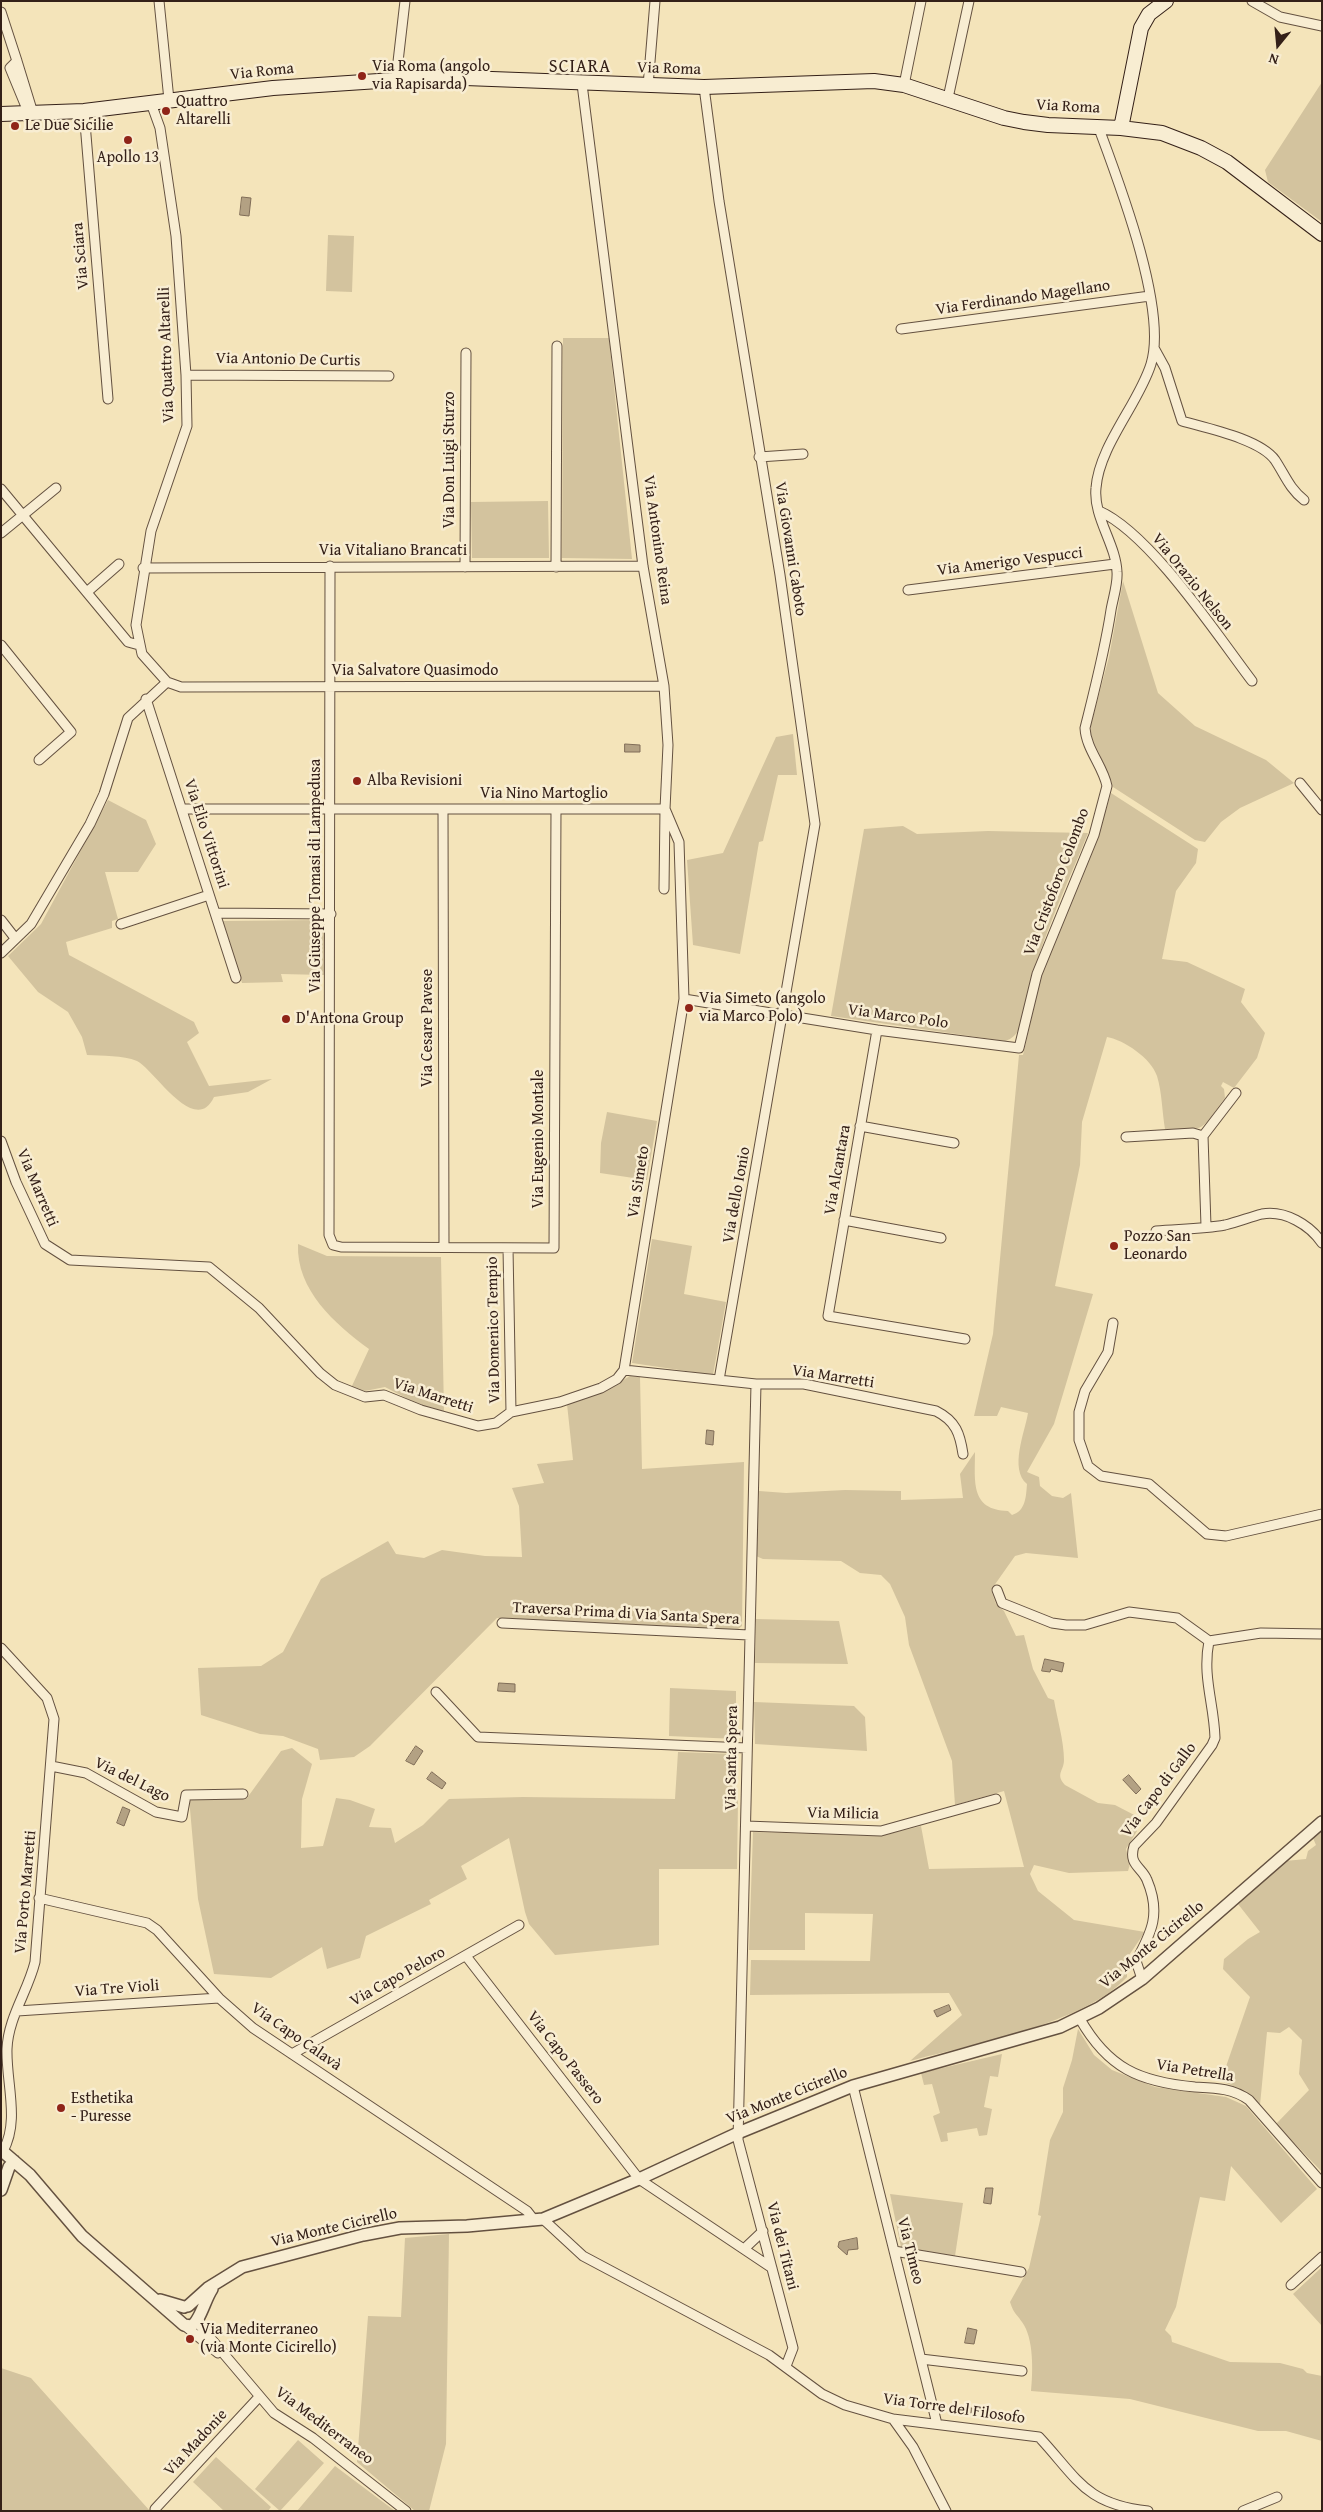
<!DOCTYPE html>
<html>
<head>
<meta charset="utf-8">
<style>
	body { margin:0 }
	#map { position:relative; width:1323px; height:2512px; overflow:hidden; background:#f4e4ba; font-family:"Gentium Book Plus",serif }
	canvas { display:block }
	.frame { position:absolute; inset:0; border:2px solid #342018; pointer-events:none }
	.north { position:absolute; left:1253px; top:20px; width:50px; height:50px; -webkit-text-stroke:4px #f8edd2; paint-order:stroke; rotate:197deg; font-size:14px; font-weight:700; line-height:20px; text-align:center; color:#342018 }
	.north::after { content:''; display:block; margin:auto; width:18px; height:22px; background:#342018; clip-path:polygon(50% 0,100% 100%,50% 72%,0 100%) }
</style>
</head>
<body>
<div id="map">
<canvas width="1323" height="2512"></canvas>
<div class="frame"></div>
<div class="north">N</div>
</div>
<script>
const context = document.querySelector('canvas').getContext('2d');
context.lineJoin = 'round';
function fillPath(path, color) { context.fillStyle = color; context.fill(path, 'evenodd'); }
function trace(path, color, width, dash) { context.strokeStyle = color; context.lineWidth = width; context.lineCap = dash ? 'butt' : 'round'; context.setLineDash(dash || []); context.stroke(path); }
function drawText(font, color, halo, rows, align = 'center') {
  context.font = font + ' "Gentium Book Plus",serif'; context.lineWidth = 5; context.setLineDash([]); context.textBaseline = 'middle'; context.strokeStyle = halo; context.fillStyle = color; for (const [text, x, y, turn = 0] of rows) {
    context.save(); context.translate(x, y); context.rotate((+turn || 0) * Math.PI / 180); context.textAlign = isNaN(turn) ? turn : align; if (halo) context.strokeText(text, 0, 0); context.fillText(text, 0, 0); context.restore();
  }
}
fillPath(new Path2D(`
	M1322,82V222L1268,182L1265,170Z
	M328,235L354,236L352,292L326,291Z
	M563,338H609L632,559L562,558Z
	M548,501L549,558H472L471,502Z
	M1123,581L1158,693L1195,726L1266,760L1294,783L1240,808L1221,822L1205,842L1195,840L1113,787L1090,737L1091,724L1109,657Z
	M793,734L797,775H778L763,841L759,842L740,954L693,945L687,860L723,853L776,737Z
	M1111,793L1198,849L1196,863L1176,891L1162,959L1187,962L1245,989L1241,1002L1265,1033L1257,1058L1234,1088L1223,1082L1221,1086L1224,1089L1225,1098C1199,1132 1208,1130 1165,1129C1162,1112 1162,1092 1157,1076C1151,1058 1124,1040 1107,1037L1082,1122L1080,1165L1055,1286L1093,1294L1054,1424L1027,1472L1039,1477L1040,1486L1052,1496L1063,1498L1071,1493L1078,1558L1026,1553L1015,1556L991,1590L996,1604L1004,1611L1016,1636L1024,1635L1033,1669L1048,1698L1054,1700C1057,1718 1064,1741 1064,1760C1064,1771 1055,1774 1065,1785L1098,1803L1115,1805L1140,1818L1135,1823L1137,1831L1126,1849L1130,1864L1128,1871L1069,1873L1034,1865L1030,1874L1038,1891L1074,1920L1145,1932L1127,1958V1977C1084,2024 972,2044 910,2061L962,2015L949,1993L750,1995L751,1960L870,1961L873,1914L805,1913V1950H749L753,1832L881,1836L921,1826L929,1869L1024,1867L1004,1791L955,1805L952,1761L909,1645L905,1617L890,1584L881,1575L860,1573L841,1561L763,1559L756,1556L759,1491L786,1493L845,1490L901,1491V1500L963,1498L960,1474L975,1452C975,1481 970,1510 1008,1511L1012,1515C1026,1511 1026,1496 1027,1484C1009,1469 1025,1432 1028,1413L1001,1407L997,1416H974L993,1334L1019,1055H1023L1042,973L1097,839Z
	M108,800L146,820L156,844L138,872H105L118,919L112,921V928L66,942L69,955L194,1022L199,1033L187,1042L209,1086L272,1079L248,1092L214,1097C195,1138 153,1068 137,1061C123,1055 102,1056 87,1055L82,1037L68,1012L38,992L8,956L41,924Z
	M903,826L917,834L988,831L1088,833C1065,890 1037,947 1025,1007C1022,1021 1020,1037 1005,1041L831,1016L864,829Z
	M321,920L324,922V975L281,974L283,982L242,983L223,921Z
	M607,1112L657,1121L647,1180L600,1173L601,1143Z
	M652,1239L692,1246L684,1294L726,1302L713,1375L632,1363Z
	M298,1244L327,1256L441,1257L444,1413L421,1406L385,1387L365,1391L351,1388L369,1349C335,1324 296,1290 298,1244Z
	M630,1376L640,1377L642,1469L744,1462L742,1626L737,1630L497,1618L370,1746L354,1757L320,1760L318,1749L283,1736L260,1734L201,1715L198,1668L261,1666L283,1652L321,1579L388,1541L396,1554L424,1558L442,1550L485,1556L522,1557L519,1506L512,1488L544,1483L537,1464L573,1460L567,1404L611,1387Z
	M756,1619L839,1621L848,1664L755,1663Z
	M670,1688L736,1691V1739L669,1736Z
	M754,1702L854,1706L865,1717L867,1751L755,1744Z
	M292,1748L312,1764L302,1799L301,1848L323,1846L336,1798L350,1800L375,1809L369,1827L391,1828L395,1843L423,1825L449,1799L523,1797L675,1799L678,1752L735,1754L734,1799L738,1800L737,1869H659V1945L555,1955L529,1924L525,1912L509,1838L461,1866L467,1879L429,1900L431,1904L366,1936L360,1958L327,1969L322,1947L271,1978L214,1974L198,1899L189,1798H247L281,1751Z
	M1322,1831V2172L1276,2124L1309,2090L1299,2074L1302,2040L1289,2027L1280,2033L1267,2032L1260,2105L1246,2091L1221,2081L1250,1997L1223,1969L1224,1959L1248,1939L1260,1932L1238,1904L1285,1861L1306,1859L1308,1851L1316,1845L1313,1838Z
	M1078,2029L1094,2055L1112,2070L1155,2087L1226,2097L1246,2106L1317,2189L1281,2223L1231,2166L1225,2201L1200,2197L1176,2307L1165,2330L1171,2336L1172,2342L1230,2362L1280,2363L1303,2369L1307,2373L1322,2376V2441L1286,2431H1258L1130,2399L1031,2391C1033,2372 1034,2338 1022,2322C1016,2313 1014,2314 1010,2302L1029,2268L1041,2216L1038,2215L1050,2140L1063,2112V2088L1072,2060Z
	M1002,2054L998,2077L990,2076L984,2107L992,2109L987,2135L979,2136L977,2128L947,2133L948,2141L941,2142L933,2116L940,2113L932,2084L924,2085L921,2073Z
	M890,2194L963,2203L955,2256L901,2247Z
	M449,2234L446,2444L429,2511H415L357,2462L368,2316L401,2317L405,2238Z
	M1322,2267V2326L1293,2294Z
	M1,2368L31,2378L150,2511H1Z
	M298,2440L324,2463L280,2511L255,2489Z
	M216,2457L271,2507L268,2511H224L193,2482Z
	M335,2466L395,2511H297Z`), '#d3c39e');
const water = new Path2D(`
	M242,197L251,198L249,216L240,215Z
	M625,744L640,745V752H625Z
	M707,1430L714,1431L713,1445L706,1444Z
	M1045,1659L1064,1663L1062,1672L1051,1669L1050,1672L1042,1671Z
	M499,1683L515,1684V1692L498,1691Z
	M416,1746L423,1751L414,1765L406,1761Z
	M432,1772L446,1783L442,1789L427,1779Z
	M1129,1775L1141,1789L1136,1794L1123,1780Z
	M123,1807L130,1810L124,1826L117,1823Z
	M949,2005L951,2010L937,2017L934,2011Z
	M986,2188H993L991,2204L984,2203Z
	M857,2238L858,2249L848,2250L847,2255L838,2247L839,2242Z
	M968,2328L977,2330L974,2344L965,2343Z
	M954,2406L972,2408L971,2416L953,2414Z`);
fillPath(water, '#b3a183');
trace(water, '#806d58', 1);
const minor = new Path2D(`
	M159,1L169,100
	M1252,1L1280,17L1322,26
	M1,12L17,61
	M396,79L405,1
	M582,84L643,566L664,686L668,745L665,809L679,842L684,999L624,1370
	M904,85L921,1
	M648,86L655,1
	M704,87L719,201L780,575L815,824L719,1380
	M948,98L969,1
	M151,103L160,128L176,236L186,375L187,426L151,531L136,625L142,654L167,682L181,687L664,686
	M84,111L108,399
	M29,114L10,68L17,61L33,113
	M901,329L1150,296
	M1154,348L1165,368L1182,421C1206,428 1260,439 1275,460C1285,475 1289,488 1304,500
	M186,375L389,376
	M759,457L803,454
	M1,489L128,642L139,645
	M1099,511C1150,533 1217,635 1252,681
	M1,533L56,488
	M330,566L329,1235L333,1245L341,1247L554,1248L556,809
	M465,567L466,353
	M556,567L557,346
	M143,568L643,566
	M908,590L1115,564
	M87,592L119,564
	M1,645L71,732L39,760
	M146,699L236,978
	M1300,783L1322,810
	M182,809H665L664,889
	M443,809L444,1247
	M215,913L331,914
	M1,920L15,938
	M121,924L209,895
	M1,953L31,924L90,824L104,794L128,718L167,682
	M684,999L877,1030L1019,1048L1037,974L1094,835L1107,786C1103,766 1086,749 1085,728C1095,688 1105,650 1111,610C1113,598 1118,584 1117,572C1116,544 1093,517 1096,488C1099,446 1139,403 1151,364C1168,309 1118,180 1098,126
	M877,1030L828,1316L965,1339
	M860,1126L954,1143
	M1126,1137L1193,1133L1203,1136
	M1,1141L16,1182L45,1244L70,1260L209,1267L259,1308L320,1373L335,1385L365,1397L384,1395L421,1410L478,1426L496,1423L511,1412L560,1402L601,1388L617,1379L624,1370L756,1384H804L936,1411C956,1421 960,1434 963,1454
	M844,1220L941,1238
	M1206,1226L1203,1136L1236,1093
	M1156,1231C1179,1229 1203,1229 1225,1225C1238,1222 1250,1217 1262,1214C1285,1210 1310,1225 1322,1243
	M508,1248L511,1412
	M1113,1323L1108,1352L1085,1391L1079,1412V1440L1088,1466L1101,1476L1149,1484L1207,1534L1226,1536L1322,1514
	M756,1384L738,2140L793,2348L786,2366
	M997,1590L1002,1603L1052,1623L1066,1625H1085L1129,1612L1177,1618L1209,1641L1261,1633L1322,1634
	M502,1623L749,1635
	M1,1648L47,1698L54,1719L35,1962C28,1991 8,2018 7,2049C6,2083 20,2121 3,2151
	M436,1692L478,1737L747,1748
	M51,1766L86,1773L156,1812L182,1817L186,1795L243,1794
	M746,1826L881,1831L996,1799
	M39,1898L147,1923L157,1930L219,1998L253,2028L527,2211L534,2220
	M466,1956L639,2179L772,2268
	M1142,1979L1136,1961C1152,1932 1161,1913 1147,1880C1142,1867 1128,1865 1134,1846L1156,1823L1212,1745L1215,1738C1214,1703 1202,1677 1209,1641
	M17,2011L219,1998
	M1080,2019C1108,2068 1139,2082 1195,2087C1215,2088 1232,2088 1249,2100L1322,2183
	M292,2054L519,1925
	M853,2086L937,2424
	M543,2219L583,2256L769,2355L822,2394L845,2405L893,2419L1039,2437C1078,2479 1085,2504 1148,2511
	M744,2249L763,2231
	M894,2251L1021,2272
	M1291,2285L1322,2257
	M199,2319L201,2327L274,2413L313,2438L406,2511
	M184,2325L218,2353
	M921,2359L1022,2371
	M893,2419L913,2447L946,2511
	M155,2509L259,2397
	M1243,2511L1277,2497`);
const tertiary = new Path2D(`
	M1,2150L30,2175L82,2236L184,2325L191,2326C200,2322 205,2299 212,2289
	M1,2190L9,2167L14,2161
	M160,2300L184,2307
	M188,2306L208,2288L242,2267L363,2235L400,2228L467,2226L543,2219L639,2179L738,2133L853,2086L1060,2027L1099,2008L1142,1979L1322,1822`);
const secondary = new Path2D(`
	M1,114L84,111L273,88L439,77L704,87L874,81L904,85L1004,118L1024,122L1048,125L1121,128L1162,133L1201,148L1227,162L1322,234
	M1121,128L1141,28L1149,14L1166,1`);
trace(minor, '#645140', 11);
trace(tertiary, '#645140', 14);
trace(secondary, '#342018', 16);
trace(minor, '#f8edd2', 9);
trace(tertiary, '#f8edd2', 11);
trace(secondary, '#f8edd2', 14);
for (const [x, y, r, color] of [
	[362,76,5,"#8f2418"],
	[166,111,5,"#8f2418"],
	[15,126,5,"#8f2418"],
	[128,140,5,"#8f2418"],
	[357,781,5,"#8f2418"],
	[689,1008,5,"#8f2418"],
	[286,1019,5,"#8f2418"],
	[1114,1246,5,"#8f2418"],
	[61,2108,5,"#8f2418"],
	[190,2339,5,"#8f2418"]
]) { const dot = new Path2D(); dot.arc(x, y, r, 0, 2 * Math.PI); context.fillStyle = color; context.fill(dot); trace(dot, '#f8edd2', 2); }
drawText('16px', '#342018', '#f8edd2', [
	["Via Roma (angolo",372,67],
	["via Rapisarda)",372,85],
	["Quattro",176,102],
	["Altarelli",176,120],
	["Le Due Sicilie",25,126],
	["Apollo 13",128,158,"center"],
	["Alba Revisioni",367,781],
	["Via Simeto (angolo",699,999],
	["via Marco Polo)",699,1017],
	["D'Antona Group",296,1019],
	["Pozzo San",1124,1237],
	["Leonardo",1124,1255],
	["Esthetika",71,2099],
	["- Puresse",71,2117],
	["Via Mediterraneo",200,2330],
	["(via Monte Cicirello)",200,2348]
], 'left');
drawText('16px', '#342018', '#f8edd2', [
	["Via Roma",669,69,2],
	["Via Roma",262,72,-6],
	["Via Roma",1068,107,3],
	["Via Sciara",81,256,-95],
	["Via Ferdinando Magellano",1023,298,-8],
	["Via Quattro Altarelli",167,355,-92],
	["Via Antonio De Curtis",288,360,1],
	["Via Don Luigi Sturzo",450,460,-90],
	["Via Antonino Reina",657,540,82],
	["Via Giovanni Caboto",790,549,81],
	["Via Vitaliano Brancati",393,551],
	["Via Amerigo Vespucci",1010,562,-7],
	["Via Orazio Nelson",1192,582,51],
	["Via Salvatore Quasimodo",415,671],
	["Via Nino Martoglio",544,794],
	["Via Elio Vittorini",206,834,72],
	["Via Giuseppe Tomasi di Lampedusa",316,876,-90],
	["Via Cristoforo Colombo",1057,882,-69],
	["Via Marco Polo",898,1017,8],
	["Via Cesare Pavese",428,1028,-90],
	["Via Eugenio Montale",539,1139,-90],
	["Via Alcantara",838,1170,-80],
	["Via Simeto",639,1182,-81],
	["Via Marretti",37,1188,67],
	["Via dello Ionio",737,1195,-80],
	["Via Domenico Tempio",494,1330,-91],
	["Via Marretti",833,1377,9],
	["Via Marretti",433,1396,18],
	["Traversa Prima di Via Santa Spera",626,1614,3],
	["Via Santa Spera",732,1758,-89],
	["Via del Lago",132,1780,26],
	["Via Capo di Gallo",1159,1790,-53],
	["Via Milicia",843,1814,1],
	["Via Porto Marretti",26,1892,-85],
	["Via Monte Cicirello",1152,1945,-39],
	["Via Capo Peloro",398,1977,-29],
	["Via Tre Violi",117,1989,-4],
	["Via Capo Calavà",296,2037,35],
	["Via Capo Passero",565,2058,52],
	["Via Petrella",1195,2071,9],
	["Via Monte Cicirello",787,2096,-22],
	["Via Monte Cicirello",334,2228,-13],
	["Via dei Titani",782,2246,76],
	["Via Timeo",910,2251,76],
	["Via Torre del Filosofo",954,2409,8],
	["Via Mediterraneo",324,2426,37],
	["Via Madonie",196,2443,-47]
]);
context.letterSpacing = '1px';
drawText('18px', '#342018', '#f8edd2', [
	["SCIARA",580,67]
]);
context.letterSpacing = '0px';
</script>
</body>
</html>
